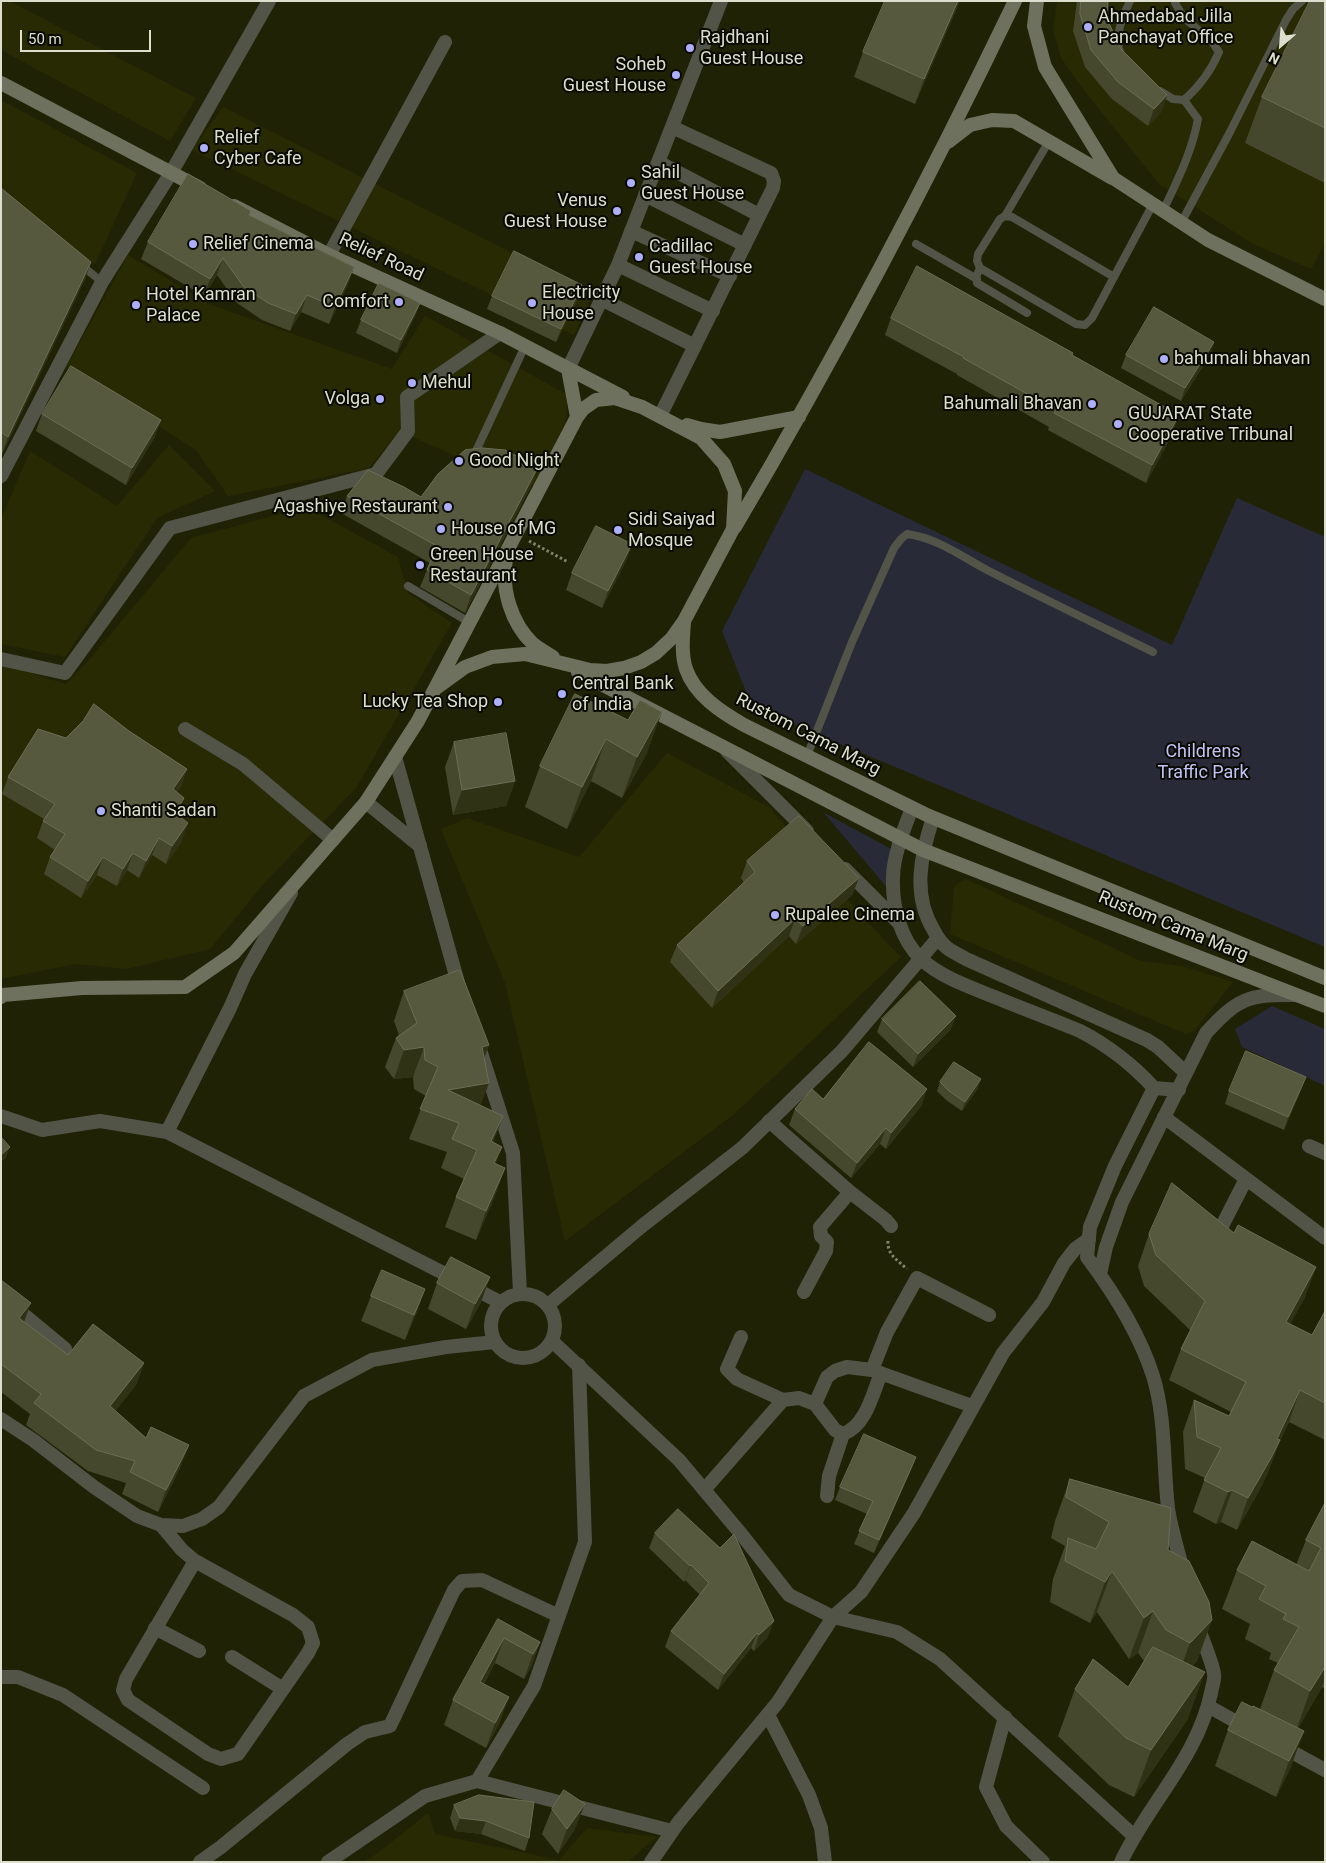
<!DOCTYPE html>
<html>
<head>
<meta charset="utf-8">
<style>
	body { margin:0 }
	#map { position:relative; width:1326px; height:1863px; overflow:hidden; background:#202205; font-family:Roboto,sans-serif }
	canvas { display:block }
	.frame { position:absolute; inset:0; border:2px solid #dddfce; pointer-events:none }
	.north { position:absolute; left:1256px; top:20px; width:50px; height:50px; -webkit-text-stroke:4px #090a02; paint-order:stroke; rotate:207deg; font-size:14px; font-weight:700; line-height:20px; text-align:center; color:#dddfce }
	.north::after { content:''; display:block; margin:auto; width:18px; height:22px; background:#dddfce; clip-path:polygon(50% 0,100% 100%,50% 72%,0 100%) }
	.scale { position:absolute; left:20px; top:30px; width:131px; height:22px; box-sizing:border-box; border:2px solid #dddfce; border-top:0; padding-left:6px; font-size:15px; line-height:18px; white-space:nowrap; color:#dddfce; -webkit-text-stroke:4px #090a02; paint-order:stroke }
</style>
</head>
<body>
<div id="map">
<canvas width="1326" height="1863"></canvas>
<div class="frame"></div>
<div class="north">N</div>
<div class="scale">50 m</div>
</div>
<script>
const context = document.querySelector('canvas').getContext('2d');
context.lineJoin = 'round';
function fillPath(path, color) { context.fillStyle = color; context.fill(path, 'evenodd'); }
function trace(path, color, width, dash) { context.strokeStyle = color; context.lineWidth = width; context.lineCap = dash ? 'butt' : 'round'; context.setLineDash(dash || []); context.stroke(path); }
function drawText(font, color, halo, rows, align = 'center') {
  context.font = font + ' Roboto,sans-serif'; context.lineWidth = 4; context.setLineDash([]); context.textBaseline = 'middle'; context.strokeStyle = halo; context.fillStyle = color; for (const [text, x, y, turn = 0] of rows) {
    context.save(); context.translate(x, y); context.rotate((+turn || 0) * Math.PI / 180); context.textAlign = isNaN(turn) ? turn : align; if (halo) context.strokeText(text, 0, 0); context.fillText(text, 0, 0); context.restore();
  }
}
fillPath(new Path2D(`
	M1,1H9L196,98L170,141L1,50Z
	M1057,1H1325V243L1311,269L1253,244L1159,184L1086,93L1061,58L1053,30Z
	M1,100L137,173L95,264L1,196Z
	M223,107L593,294L574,335L192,150Z
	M128,255L209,304L392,369L425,316L568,395L565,423L534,485L499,468L476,465L399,431L369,468L228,496L196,450L66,367Z
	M169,445L215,491L157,518L65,657L1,644V519L30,451L117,506Z
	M306,507L398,557L408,593L452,623L356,788L266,881L210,949L127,969L76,964L1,979V667H10L66,684L89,660L191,538Z
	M667,753L769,807L871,926L901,957L733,1115L565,1241L505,983L441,829L467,818L579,857Z
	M966,879L1141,961L1182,966L1233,982L1195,1030L1186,1034L950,934L954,886Z
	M428,1813L435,1834L559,1860L587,1828L656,1837L628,1862H363L375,1855Z`), '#282a04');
fillPath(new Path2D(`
	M805,469L1172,645L1237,498L1325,537V947L752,707L722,631Z
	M823,812L891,849V892Z
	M1272,1006L1325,1029V1086L1242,1047L1235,1029Z`), '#292a38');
trace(new Path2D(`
	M529,541L568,562
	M888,1241C887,1254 897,1260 907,1269`), '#81836c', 3, [2.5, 2.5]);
trace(new Path2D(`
	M1121,54C1113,38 1123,16 1130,1
	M1160,91L1173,99L1184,100C1200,86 1211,71 1219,52L1210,39L1185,19L1175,3L1176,1
	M1163,211C1177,181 1192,152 1198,119L1184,100
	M1005,216L1012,217L1114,277L1092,318L1085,325L1076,324L980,268L977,261L978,254L1000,219L1005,216L1049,141
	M1181,223L1230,132L1286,20L1293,9L1302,1
	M916,244L977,279
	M80,264L102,282
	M980,268L976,277L977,283L1027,313
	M1114,277L1153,204
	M483,454L476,451L525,346
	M408,586L469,622
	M807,756L852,642L894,548L901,539L907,534C937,538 961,556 987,570C1042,598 1098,625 1153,652`), '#525448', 8);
trace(new Path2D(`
	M658,162L759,215
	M171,173L269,1
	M645,195L745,245
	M631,231L730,276
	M329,255L445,42
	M618,265L713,311
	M601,299L695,346
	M568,369L618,265L721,1
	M660,416L773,188L774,181L771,173L672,127
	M1,659L65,673L170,528L376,474L408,431L407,397L500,333
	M185,729L243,764L333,840
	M366,802L420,846
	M1,1116L42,1130L100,1121L167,1132L500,1302
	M1164,1117L1325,1238
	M769,1121L850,1192L820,1227L821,1236L827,1242L826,1251L804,1292
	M167,1132L230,1008L245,974L291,893
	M1309,1146L1325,1153
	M850,1192L886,1220L891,1226
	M1222,1226L1246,1179
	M1,1296L65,1349
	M741,1337L727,1369L737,1379L783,1400L799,1398L815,1404
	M872,1370L887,1332L917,1278L989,1315
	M1,1419L33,1440L94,1487L137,1516L161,1525L183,1526L202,1519L219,1507L304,1396L372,1360L446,1347L495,1342
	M843,1434C866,1426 873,1393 881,1373
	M704,1490L783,1400
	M827,1496L829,1476L843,1434L835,1430L815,1404L827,1377L835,1371L847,1367L872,1370L972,1406
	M161,1525L182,1550L195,1561L293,1615L308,1627L313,1643L308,1653L238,1754L221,1759L208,1754L128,1700L123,1690L126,1679L195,1561
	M833,1617L861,1592L914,1513L1003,1353L1043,1302L1064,1263L1075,1249L1089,1239
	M155,1628L199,1651
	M232,1657L283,1689
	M1,1677H18L63,1695L203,1788
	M768,1715L809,1795L821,1828L825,1862
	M1005,1717L986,1787L1006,1826L1043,1862
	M477,1781L534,1686L585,1542L579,1365
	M200,1862L221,1847L347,1744L365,1732L390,1726L454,1590L462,1581L482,1580L559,1616
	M328,1862L425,1796L477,1781L672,1831`), '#525448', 14);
trace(new Path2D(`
	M1,476L102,282L171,173
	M727,751L807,831
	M395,757L460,990
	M912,808C904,829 893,856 893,878C892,906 900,939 921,959C941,977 967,986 992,996C1021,1008 1051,1019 1080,1031C1107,1045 1133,1065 1154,1088L1179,1090
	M933,818C921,854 912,894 933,929C937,937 942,945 950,950C955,953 961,956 966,959L1147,1040L1158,1047L1186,1073
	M845,869L899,923
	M481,1053L513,1153L520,1293
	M1154,1088L1115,1166L1090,1227L1087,1257C1114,1293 1139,1332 1153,1376C1166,1418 1163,1464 1168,1508C1171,1530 1179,1553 1184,1575
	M1100,1274L1106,1247L1122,1202L1206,1033C1237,999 1248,994 1294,995
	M491 1326a32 32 0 1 1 64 0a32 32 0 1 1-64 0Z
	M548,1305L642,1226L742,1148L842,1051L938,938
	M552,1341L679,1460L742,1535L789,1595L833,1617L897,1632L940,1659L1134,1836
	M1208,1706L1249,1729
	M1281,1746L1325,1770
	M651,1862L678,1823L778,1702L833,1617
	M1121,1862C1148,1804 1198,1757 1211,1693C1212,1687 1215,1679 1214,1674C1213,1664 1202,1638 1198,1627`), '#525448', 14);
trace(new Path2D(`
	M1037,1L1034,26L1045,67L1113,178L1208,240L1325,299
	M1,83L200,188
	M948,142L970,125L992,120L1014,121L1112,178
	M234,206L329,255L500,333L623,397
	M568,369L577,417
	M687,425L701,429L720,432L799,417
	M735,527C836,356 929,180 1015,1
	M506,559C501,589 511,623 533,644C539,649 547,653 553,657
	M684,622C683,637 681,654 686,669C695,695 721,712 744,725L929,816L1325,978
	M578,672L923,850L1325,1006
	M1,997L3,995L82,988L185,987L234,953L366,802L418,721L577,417L583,409L596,400L615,398L642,407L701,438L724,464L735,491L733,529L684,621L672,638L656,653L641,662L624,668L607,671L590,670L525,654L492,657L465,667L436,688`), '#6f715f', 14);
fillPath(new Path2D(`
	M960,1L915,104L854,77L863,52Z
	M1077,1H1108L1107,19L1121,49L1167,95L1161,112L1148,126L1112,99L1085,67L1073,31Z
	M1325,1V183L1245,143L1262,97Z
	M1,188L91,262L85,279L2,454Z
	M249,215L354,267L348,284L329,324L301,312L290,331L262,320L237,303L217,275L204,296L141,259L148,242Z
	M582,285L578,298L556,342L487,309L492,296Z
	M420,303L415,316L397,353L356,333L361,320Z
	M891,318L1072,355L1173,433L1146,483L1048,430L1049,427L957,375V374L885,335Z
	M1214,342L1210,355L1181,401L1121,368L1126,355Z
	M42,414L161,420L154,438L126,485L36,431Z
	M538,467L532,484L465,613L420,587L430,563L341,513L347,496L421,497Z
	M632,544L626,561L602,608L566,590L572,573Z
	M628,720L647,753L622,798L591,781L567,829L525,807L540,766Z
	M129,731L187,769L181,786L177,792L184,798L177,815L182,841L166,864L152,855L139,878L127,870L117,886L97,875L81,898L44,874L50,857L55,850L37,838L43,821L44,819L2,794L8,777L66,738Z
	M454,742L515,781L506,806L453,815L445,767Z
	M747,861L859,878L852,895L796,944L789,936L712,1008L670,962L677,945L744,883L741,878Z
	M404,991L489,1045L484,1058L480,1106L493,1142L495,1164L505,1168L494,1198L476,1240L445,1227L456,1197L464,1179L441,1168L447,1152L409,1139L426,1096L414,1089L413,1077L394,1079L385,1067L396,1038L399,1035L394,1021Z
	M882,1019L951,1029L913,1067L877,1032Z
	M940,1082L978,1088L962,1111L946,1100L937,1091Z
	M1301,1090L1284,1130L1225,1104L1229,1091Z
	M823,1099L922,1105L886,1149L880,1144L851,1178L789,1125L795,1109Z
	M1234,1233L1316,1267L1304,1299L1290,1324L1312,1335L1325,1311V1440L1289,1422L1279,1443L1268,1472L1260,1489L1237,1530L1221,1522L1216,1524L1193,1512L1205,1478L1185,1469L1183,1432L1194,1400L1229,1416L1231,1412L1169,1380L1181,1349L1190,1330L1144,1286L1138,1266L1149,1234Z
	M490,1277L481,1302L466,1329L428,1309L437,1283Z
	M1,1280L24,1322L68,1355L144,1363L136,1385L115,1411L146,1438L181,1466L158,1512L122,1494L126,1483L88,1471L26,1425L30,1414L1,1392Z
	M425,1289L416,1314L405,1340L361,1321L371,1296Z
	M916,1457L911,1470L874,1553L854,1544L867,1514L835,1500L840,1487Z
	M1070,1479L1212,1620L1197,1661L1192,1666L1188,1719L1134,1797L1109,1785L1058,1736L1075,1689L1128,1687L1144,1661L1138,1653L1129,1659L1097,1612L1090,1623L1050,1602L1053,1579L1065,1546L1051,1538L1055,1521Z
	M1325,1503V1688L1322,1687L1298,1728L1291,1767L1276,1797L1215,1766L1228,1730L1252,1707L1260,1709L1274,1670L1278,1663L1269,1659L1271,1653L1245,1639L1250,1624L1222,1609L1237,1570L1296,1565L1306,1540Z
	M678,1509L768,1637L754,1651L751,1648L718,1690L665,1647L671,1631L700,1595L685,1580L684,1582L649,1548L655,1533Z
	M498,1619L540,1642L531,1667L524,1679L495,1663L484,1684L500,1722L486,1748L444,1725L453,1700Z
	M454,1805L529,1838L525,1851L481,1834L455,1831L450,1818Z
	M552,1809L575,1829L558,1854L542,1834Z`), '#45482c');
fillPath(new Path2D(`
	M958,1H960L915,104L924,79Z
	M1167,95L1161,112L1148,126L1154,109Z
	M223,258L217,275L204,296L210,279Z
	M91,262L85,279L2,454L8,437Z
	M354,267L348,284L329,324L335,307Z
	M582,285L578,298L556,342L561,329Z
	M307,295L301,312L290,331L296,314Z
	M420,303L415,316L397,353L401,340Z
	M1214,342L1210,355L1181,401L1185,388Z
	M1179,415L1173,433L1146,483L1152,465Z
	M161,420L154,438L126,485L132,468Z
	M538,467L532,484L465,613L471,595Z
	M632,544L626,561L602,608L608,591Z
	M662,712L647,753L622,798L637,757Z
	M606,739L591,781L567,829L582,787Z
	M187,769L181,786L167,807L173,789Z
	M515,781L506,806L453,815L462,790Z
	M184,798L177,816L175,813Z
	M188,823L182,841L166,864L172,846Z
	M159,838L152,855L139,878L146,861Z
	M133,853L127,870L117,886L123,869Z
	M103,857L97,875L81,898L88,881Z
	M859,878L852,895L796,944L803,926Z
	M795,919L789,936L712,1008L718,991Z
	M956,1016L951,1029L913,1067L918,1054Z
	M489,1045L478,1074L482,1047Z
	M424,1047L413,1077L394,1079L404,1050Z
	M1306,1077L1301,1090L1284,1130L1288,1117Z
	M981,1079L978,1088L962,1111L965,1102Z
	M489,1083L478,1112L448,1090Z
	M927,1089L922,1105L886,1149L891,1133Z
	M503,1116L492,1146L491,1141Z
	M886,1128L880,1144L851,1178L857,1163Z
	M10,1147L6,1158L1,1162V1155Z
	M502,1147L491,1176L494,1163Z
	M505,1168L494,1198L476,1240L486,1211Z
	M1316,1267L1304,1299L1274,1354L1286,1322Z
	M490,1277L481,1302L466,1329L475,1304Z
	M425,1289L416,1314L405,1340L414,1315Z
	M31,1303L23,1325L19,1318Z
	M144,1363L136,1385L102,1428L110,1406Z
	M1300,1390L1289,1422L1279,1443L1268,1472L1260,1489L1237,1530L1248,1498Z
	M189,1445L181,1466L158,1512L166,1490Z
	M916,1457L911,1470L874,1553L879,1540Z
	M1232,1490L1221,1522L1216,1524L1228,1492Z
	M691,1565L685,1580L684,1582L690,1566Z
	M1112,1571L1097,1612L1090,1623L1105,1582Z
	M1153,1611L1138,1653L1129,1659L1144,1618Z
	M1212,1620L1197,1661L1175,1684L1190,1643Z
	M774,1621L768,1637L754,1651L759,1635Z
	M757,1633L751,1648L718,1690L724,1674Z
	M504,1638L495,1663L471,1707L480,1682Z
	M540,1642L531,1667L524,1679L533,1654Z
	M1325,1667V1679L1322,1687L1296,1731L1310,1691Z
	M1205,1672L1188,1719L1134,1797L1151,1750Z
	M509,1697L500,1722L486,1748L495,1723Z
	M1304,1731L1291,1767L1276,1797L1289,1761Z
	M585,1804L575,1829L558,1854L567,1829Z
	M460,1818L486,1821L481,1834L455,1831Z`), '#303215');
const building = new Path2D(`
	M885,1H958L924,79L863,52Z
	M1081,1H1108L1107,19L1121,49L1167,95L1154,109L1118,82L1091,50L1080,14Z
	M1310,1H1325V128L1262,97Z
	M188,174L251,211L249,215L354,267L335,307L307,295L296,314L268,303L243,286L223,258L210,279L148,242Z
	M1,188L91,262L8,437L1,432Z
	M514,251L582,285L561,329L492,296Z
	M917,266L1073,353L1072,355L1179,415L1152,465L1054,413L1056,410L963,358L964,357L891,318Z
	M379,283L420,303L401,340L361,320Z
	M1154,307L1214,342L1185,388L1126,355Z
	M71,366L161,420L132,468L42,414Z
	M482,448L505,450L538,467L471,595L427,570L437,546L347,496L368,470L404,487L421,497L438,474L465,450Z
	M596,526L632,544L608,591L572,573Z
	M575,694L628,720L640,700L662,712L637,757L606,739L582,787L540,766Z
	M94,704L129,731L187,769L173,789L184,798L175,813L188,823L172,846L159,838L146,861L133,853L123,869L103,857L88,881L50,857L65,834L43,821L55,804L8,777L38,729L66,738L83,721Z
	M506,733L515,781L462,790L454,742Z
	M799,816L859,878L803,926L795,919L718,991L677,945L755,872L747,861Z
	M460,970L489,1045L482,1047L489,1083L448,1090L503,1116L491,1141L502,1147L494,1163L505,1168L486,1211L456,1197L477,1150L452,1139L459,1123L420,1109L438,1067L425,1060L424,1047L404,1050L396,1038L417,1023L404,991Z
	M920,981L956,1016L918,1054L882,1019Z
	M869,1042L927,1089L891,1133L886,1128L857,1163L795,1109L812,1089L823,1099Z
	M1246,1051L1306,1077L1288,1117L1229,1091Z
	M954,1062L981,1079L965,1102L949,1091L940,1082Z
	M1,1137L10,1147L1,1155Z
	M1172,1183L1234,1233L1238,1225L1316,1267L1286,1322L1312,1335L1325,1311V1403L1300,1390L1277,1439L1280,1440L1271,1458L1248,1498L1232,1490L1228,1492L1204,1480L1221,1448L1197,1437L1194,1400L1229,1416L1246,1382L1181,1349L1205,1301L1156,1255L1149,1234Z
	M451,1257L490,1277L475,1304L437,1283Z
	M382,1270L425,1289L414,1315L371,1296Z
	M1,1280L31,1303L19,1318L68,1355L93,1324L144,1363L110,1406L146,1438L151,1427L189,1445L166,1490L130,1472L135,1461L96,1450L34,1403L41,1394L1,1364Z
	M864,1434L916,1457L879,1540L859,1531L873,1501L840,1487Z
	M1070,1479L1171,1508L1168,1550L1189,1561L1209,1602L1212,1620L1190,1643L1166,1630L1153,1611L1144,1618L1112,1571L1105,1582L1065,1561L1068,1538L1096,1549L1109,1522L1066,1497Z
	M1325,1503V1667L1310,1691L1274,1670L1299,1627L1283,1619L1286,1614L1259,1599L1266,1586L1237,1570L1252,1541L1309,1571L1321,1548L1306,1540Z
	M678,1509L720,1548L734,1534L774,1621L759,1635L757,1633L724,1674L671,1631L709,1583L691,1565L690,1566L655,1533Z
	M498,1619L540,1642L533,1654L504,1638L480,1682L509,1697L495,1723L453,1700Z
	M1153,1647L1205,1672L1151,1750L1126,1738L1075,1689L1093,1659L1128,1687Z
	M1242,1702L1252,1707L1253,1706L1304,1731L1289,1761L1228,1730Z
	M564,1790L585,1804L567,1829L552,1809Z
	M479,1795L534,1802L529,1838L486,1821L460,1818L454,1805Z`);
fillPath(building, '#56593e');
trace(building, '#6b6e54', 1);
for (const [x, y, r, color] of [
	[1088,27,5,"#adaffb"],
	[690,48,5,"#adaffb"],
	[676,75,5,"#adaffb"],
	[204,148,5,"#adaffb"],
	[631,183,5,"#adaffb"],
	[617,211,5,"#adaffb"],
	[193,244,5,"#adaffb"],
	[639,257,5,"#adaffb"],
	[399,302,5,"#adaffb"],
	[532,303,5,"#adaffb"],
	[136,305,5,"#adaffb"],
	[1164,359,5,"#adaffb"],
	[412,383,5,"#adaffb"],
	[380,399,5,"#adaffb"],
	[1092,404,5,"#adaffb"],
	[1118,424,5,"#adaffb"],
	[459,461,5,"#adaffb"],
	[448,507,5,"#adaffb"],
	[441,529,5,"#adaffb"],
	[618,530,5,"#adaffb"],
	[420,565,5,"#adaffb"],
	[562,694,5,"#adaffb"],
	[498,702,5,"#adaffb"],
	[101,811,5,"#adaffb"],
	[775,915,5,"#adaffb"]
]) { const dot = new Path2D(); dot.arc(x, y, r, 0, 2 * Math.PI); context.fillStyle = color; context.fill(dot); trace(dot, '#090a02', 2); }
drawText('18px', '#dddfce', '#090a02', [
	["Ahmedabad Jilla",1098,17],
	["Panchayat Office",1098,38],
	["Rajdhani",700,38],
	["Guest House",700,59],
	["Soheb",666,65,"right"],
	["Guest House",666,86,"right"],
	["Relief",214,138],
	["Cyber Cafe",214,159],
	["Sahil",641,173],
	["Guest House",641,194],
	["Venus",607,201,"right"],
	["Guest House",607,222,"right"],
	["Relief Cinema",203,244],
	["Cadillac",649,247],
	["Guest House",649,268],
	["Electricity",542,293],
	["House",542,314],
	["Hotel Kamran",146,295],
	["Palace",146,316],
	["Comfort",389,302,"right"],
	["bahumali bhavan",1174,359],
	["Mehul",422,383],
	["Volga",370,399,"right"],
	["Bahumali Bhavan",1082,404,"right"],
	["GUJARAT State",1128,414],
	["Cooperative Tribunal",1128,435],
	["Good Night",469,461],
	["Agashiye Restaurant",438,507,"right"],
	["Sidi Saiyad",628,520],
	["Mosque",628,541],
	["House of MG",451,529],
	["Green House",430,555],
	["Restaurant",430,576],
	["Central Bank",572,684],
	["of India",572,705],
	["Lucky Tea Shop",488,702,"right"],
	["Shanti Sadan",111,811],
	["Rupalee Cinema",785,915]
], 'left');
drawText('18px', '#dddfce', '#090a02', [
	["Relief Road",381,258,25],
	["Rustom Cama Marg",808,735,27],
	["Rustom Cama Marg",1173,927,22]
]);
drawText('18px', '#c1c3f6', '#090a02', [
	["Childrens",1203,752],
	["Traffic Park",1203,773]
]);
</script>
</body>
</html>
